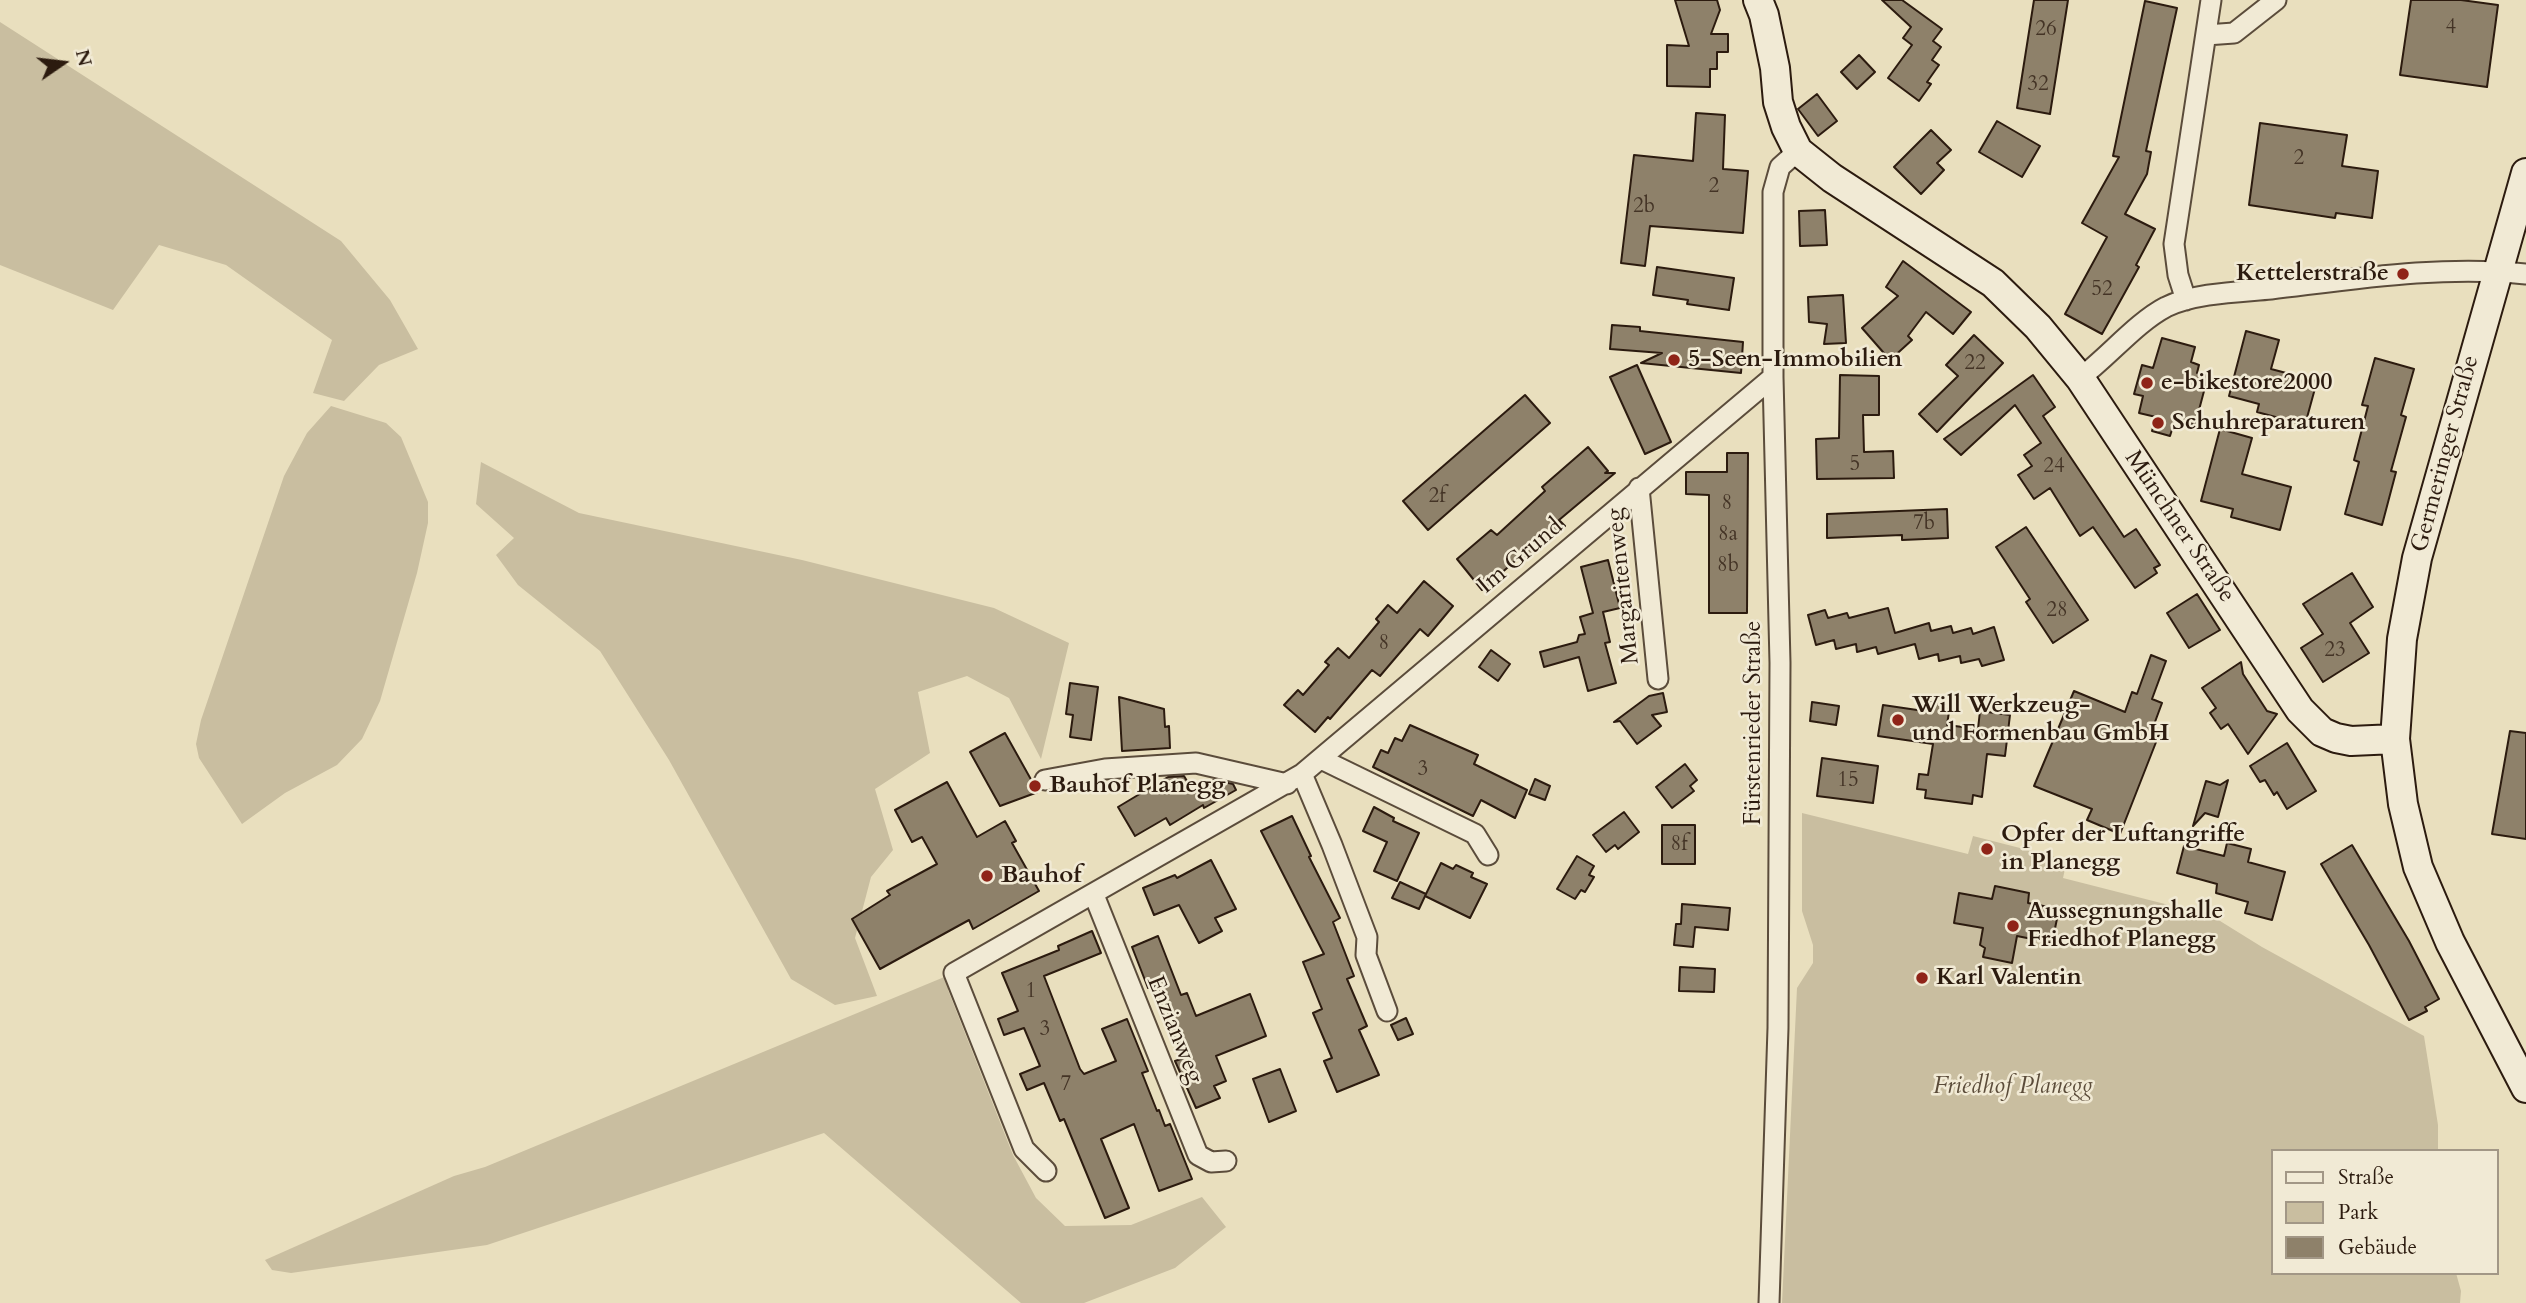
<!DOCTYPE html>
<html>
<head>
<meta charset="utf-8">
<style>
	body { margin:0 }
	#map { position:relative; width:2526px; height:1303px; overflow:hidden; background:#e9dfbe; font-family:Cardo,serif }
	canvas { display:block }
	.legend { position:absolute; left:2271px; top:1149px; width:228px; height:126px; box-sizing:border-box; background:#f1ead5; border:2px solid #a29786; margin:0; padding:9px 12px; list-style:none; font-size:21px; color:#2c1b0f }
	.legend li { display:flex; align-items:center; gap:14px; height:35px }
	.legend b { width:35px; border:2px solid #a29786 }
	.north { position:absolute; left:28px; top:28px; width:70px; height:70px; -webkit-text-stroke:5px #f1ead5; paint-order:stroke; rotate:76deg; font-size:19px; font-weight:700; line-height:28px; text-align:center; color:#2c1b0f }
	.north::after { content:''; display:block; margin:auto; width:24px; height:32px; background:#2c1b0f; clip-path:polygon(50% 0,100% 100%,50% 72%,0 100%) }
</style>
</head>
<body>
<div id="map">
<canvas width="2526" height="1303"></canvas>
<ul class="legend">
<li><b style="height:9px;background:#f1ead5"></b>Straße</li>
<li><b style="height:19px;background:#c9bea0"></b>Park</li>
<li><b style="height:19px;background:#8e816a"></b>Gebäude</li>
</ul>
<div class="north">N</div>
</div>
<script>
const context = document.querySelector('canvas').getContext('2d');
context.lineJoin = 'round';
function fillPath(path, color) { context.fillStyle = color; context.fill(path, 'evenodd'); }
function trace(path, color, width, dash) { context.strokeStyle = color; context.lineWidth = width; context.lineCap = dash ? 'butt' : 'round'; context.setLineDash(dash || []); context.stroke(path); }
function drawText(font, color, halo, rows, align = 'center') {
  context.font = font + ' Cardo,serif'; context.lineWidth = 5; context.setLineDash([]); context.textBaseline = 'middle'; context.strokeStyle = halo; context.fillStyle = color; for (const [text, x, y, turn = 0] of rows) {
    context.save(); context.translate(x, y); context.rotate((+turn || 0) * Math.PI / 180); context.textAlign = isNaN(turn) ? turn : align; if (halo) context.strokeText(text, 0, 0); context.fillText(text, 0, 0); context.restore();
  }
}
fillPath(new Path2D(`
	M0,22L341,241L390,300L418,349L379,365L344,401L313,393L332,340L226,265L159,245L113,310L0,265Z
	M331,406L386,423L401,437L428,502V523L417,573L380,701L362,739L337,765L285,793L242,824L199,758L196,744L201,720L284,476L307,433Z
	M481,462L579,513L802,560L994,608L1069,643L1041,759L1009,698L967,676L918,692L930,753L875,789L893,850L871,877L855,938L877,996L835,1005L791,979L669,760L600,651L518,585L496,555L514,538L476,504Z
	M1802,813L1968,854L1973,836L2067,860L2063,878L2212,916L2262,947L2424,1036L2438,1125V1151H2272V1273H2456L2461,1291L2460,1303H1782L1797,988L1813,963V945L1802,911Z
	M954,973L948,990L1013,1155L1036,1198L1065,1226L1131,1225L1202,1197L1226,1227L1175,1268L1084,1303H1021L824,1133L487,1245L291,1273L272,1270L265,1260L454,1176L485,1167Z`), '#c9bea0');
const building = new Path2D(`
	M1675,0H1717L1720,10L1711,34H1728V52H1717V69H1710V87L1667,86V45L1689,46Z
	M1882,0H1902L1942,29L1933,41L1941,47L1932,60L1939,65L1927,82L1931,84L1919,101L1888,78L1912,45L1903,38L1911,27Z
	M2034,0H2068L2050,114L2017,108Z
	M2411,0H2461L2498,5L2487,87L2400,75Z
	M2145,1L2177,8L2146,151L2151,152L2147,174L2125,214L2155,229L2136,265L2139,267L2102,334L2065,314L2107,237L2082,223L2119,157L2113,156Z
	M1859,55L1875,72L1857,89L1841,72Z
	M1817,94L1837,121L1818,136L1798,109Z
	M1696,113L1725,115L1723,169L1748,171L1743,233L1650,226L1645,266L1621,263L1634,155L1693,161Z
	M1997,121L2040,146L2022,177L1979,152Z
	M2260,123L2347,135L2342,166L2378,171L2372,218L2336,213L2335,218L2249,205Z
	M1931,130L1951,150L1937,163L1944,170L1921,194L1894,167Z
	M1825,210L1827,245L1800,246L1799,211Z
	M1903,261L1971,312L1953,334L1926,312L1908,336L1912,340L1890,360L1862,328L1898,296L1886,287Z
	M1657,267L1734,278L1729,310L1687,304L1688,300L1653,295Z
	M1843,295L1846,343L1824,344L1827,324L1809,322L1808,297Z
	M1612,325L1640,327V331L1743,342L1741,373L1641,363L1662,353L1610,349Z
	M2246,331L2279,340L2271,369L2317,381L2305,425L2257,412L2259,404L2229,396Z
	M1974,335L2003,363L1937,432L1919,414L1958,376L1946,365Z
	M2162,338L2195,347L2191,362L2199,365L2197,373L2208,376L2195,425L2175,420L2170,436L2152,431L2156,417L2139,413L2143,396L2134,394L2142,365L2153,368Z
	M2375,358L2414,369L2401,415L2406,417L2391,471L2396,472L2382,525L2345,514L2359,462L2354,460L2368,406L2362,405Z
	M1637,365L1671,442L1645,454L1610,377Z
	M1840,375L1879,376V415H1863L1864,452L1893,451L1894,478L1817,479L1816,439L1839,438Z
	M2033,375L2055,407L2043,416L2124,537L2136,529L2160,565L2154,568L2157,573L2135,588L2093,527L2080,536L2050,488L2034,499L2018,475L2032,466L2024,455L2041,443L2015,405L1961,455L1944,439Z
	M1525,395L1550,423L1428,530L1403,501Z
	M2220,429L2252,438L2242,474L2291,487L2280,530L2231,517L2233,509L2201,501Z
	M1588,447L1608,471L1605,473H1615L1559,520L1565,526L1527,558L1523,554L1482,590L1457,559L1491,530L1497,535L1545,491L1542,487Z
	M1727,453H1748L1747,613H1709V495L1686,494V472H1727Z
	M1947,509L1948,538L1902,540V535L1827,538V514Z
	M2026,527L2088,620L2053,643L2026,602L2030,599L1996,547Z
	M1608,560L1620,608L1603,612L1610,642L1605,643L1616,683L1588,691L1579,657L1544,667L1540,652L1577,642L1579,635L1585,634L1580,617L1593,613L1581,567Z
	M2352,573L2373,607L2350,623L2369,653L2323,682L2301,648L2323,634L2303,604Z
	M1424,581L1453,606L1428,636L1420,629L1380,676L1372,670L1330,719L1328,717L1315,732L1284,705L1298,690L1303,695L1329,665L1325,662L1338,648L1349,658L1379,622L1376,619L1388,605L1397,613Z
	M2197,594L2220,630L2189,648L2167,613Z
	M1888,608L1895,633L1929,623L1931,631L1951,626L1953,633L1971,628L1973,634L1994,627L2004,660L1982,666L1979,659L1961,663L1960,656L1939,661L1938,654L1919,659L1915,644L1878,654L1876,647L1857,652L1856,644L1836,649L1834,640L1816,645L1808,615L1825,610L1828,618L1847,613L1849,618Z
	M1491,650L1510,664L1498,681L1479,667Z
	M2151,655L2166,661L2152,699L2162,703L2152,730L2160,732L2120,834L2087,820L2092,809L2034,786L2074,691L2125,712L2132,692L2137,694Z
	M2241,662L2243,674L2267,711L2277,714L2248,754L2228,724L2221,729L2210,713L2216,708L2202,688Z
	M1070,683L1098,687L1091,740L1070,737L1073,715L1066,714Z
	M1663,693L1667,712L1652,715L1661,726L1637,744L1620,721L1614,722L1649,696Z
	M1119,697L1164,709L1165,727L1169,726L1170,748L1122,751Z
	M1925,701L1950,705L1947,725L1978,729L1980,711L2010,715L2005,756L1987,754L1982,797L1973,795L1972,804L1925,798L1926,790L1917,789L1919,774L1928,775L1933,744L1878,736L1883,705L1924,711Z
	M1812,702L1839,706L1836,725L1810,721Z
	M1410,725L1478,755L1474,764L1527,790L1515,818L1481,800L1473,816L1373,767L1381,750L1388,753L1395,738L1402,741Z
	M2510,731L2526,733V839L2492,834Z
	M1005,733L1038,792L1000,806L970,752Z
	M2287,743L2316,791L2287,809L2277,792L2274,795L2265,780L2260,782L2250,766Z
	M1822,758L1878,766L1873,803L1817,796Z
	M1685,764L1697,780L1690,786L1694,791L1672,808L1656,787Z
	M1184,776L1193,791L1214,780L1233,784L1236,790L1204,808L1203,805L1170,825L1166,818L1135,836L1118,807L1168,777Z
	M1535,779L1550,786L1545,800L1529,794Z
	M2228,780L2218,817L2205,813L2193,826L2206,781L2220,785Z
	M947,782L977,837L1005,821L1016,841L1012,843L1039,891L973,929L969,920L880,969L852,919L890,895L887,891L937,864L922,837L912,842L895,810Z
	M1374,807L1394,818L1393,821L1419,833L1397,881L1374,871L1387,842L1363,831Z
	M1624,812L1639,832L1618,849L1615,845L1606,852L1593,835Z
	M1292,816L1311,856L1309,857L1340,918L1333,922L1354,976L1347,979L1367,1026L1359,1030L1379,1075L1337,1092L1324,1061L1332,1058L1313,1013L1322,1009L1303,962L1324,954L1261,831Z
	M1662,825H1695V864H1662Z
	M2227,843L2251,849L2248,862L2285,872L2272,920L2245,913L2248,902L2216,893L2217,884L2177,873L2184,846L2224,856Z
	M2352,845L2409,941L2439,999L2425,1007L2427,1011L2409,1020L2369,945L2321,864Z
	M1577,856L1594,866L1589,875L1594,877L1585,892L1581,890L1575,899L1557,889Z
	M1211,860L1236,909L1215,918L1222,931L1199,943L1179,905L1154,915L1143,888L1175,875L1177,878Z
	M1441,863L1453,869L1456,865L1473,873L1471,877L1487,884L1470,918L1425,896Z
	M1400,882L1426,894L1419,909L1392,898Z
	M1995,886L2029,893L2028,903L2059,909L2052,943L2017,936L2012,963L1983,957L1985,948L1980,945L1983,928L1954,923L1959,893L1992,899Z
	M1682,904L1730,908L1728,930L1695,927L1693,947L1674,945L1676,924H1681Z
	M1092,931L1101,953L1044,976L1080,1069L1084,1074L1116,1061L1102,1029L1127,1019L1148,1071L1142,1073L1157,1111L1159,1110L1165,1126L1170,1124L1192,1179L1159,1191L1134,1124L1101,1139L1129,1208L1105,1218L1064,1119L1060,1121L1044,1083L1027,1090L1020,1074L1040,1066L1024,1028L1004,1035L998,1019L1018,1011L1002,973L1059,950L1058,946Z
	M1158,936L1181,995L1187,993L1196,1016L1250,994L1266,1036L1216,1056L1226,1081L1214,1086L1220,1098L1196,1108L1175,1061L1184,1058L1154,985L1148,988L1132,947Z
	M1680,967L1715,969L1714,992L1679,991Z
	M1406,1018L1413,1034L1398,1040L1391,1025Z
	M1280,1069L1296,1111L1269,1122L1253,1079Z`);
fillPath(building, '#8e816a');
trace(building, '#2c1b0f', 2);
const minor = new Path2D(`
	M2206,35L2234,33L2276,0
	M2186,300L2178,275L2174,244L2211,0
	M2080,378C2108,357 2137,322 2166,307C2195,293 2239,292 2271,289C2355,279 2441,265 2526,274
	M1639,488L1658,679
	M1321,759L1475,834L1488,855
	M1302,774L1332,845L1367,937L1366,955L1387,1011
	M1045,780L1105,769L1196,763L1287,784
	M1094,895L1198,1155L1211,1162L1226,1161
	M1046,1171L1024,1149L954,973L1302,774L1773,377
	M1769,1303L1778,1028L1780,663L1773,377V192L1780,167L1798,151`);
const secondary = new Path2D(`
	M1758,0L1764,15L1775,68L1778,102L1786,127L1798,151L1832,178L1993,283L2038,327L2080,378L2300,710L2322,732L2336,738L2351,741L2395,739
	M2526,173L2417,558L2402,639L2395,739L2403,804L2418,867L2450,942L2526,1088`);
trace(minor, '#5b4c3b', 23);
trace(secondary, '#2c1b0f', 32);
trace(minor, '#f1ead5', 19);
trace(secondary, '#f1ead5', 28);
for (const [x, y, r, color] of [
	[2403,274,7,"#8f2418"],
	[1674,360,7,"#8f2418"],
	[2147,383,7,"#8f2418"],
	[2158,423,7,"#8f2418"],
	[1898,720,7,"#8f2418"],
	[1035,786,7,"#8f2418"],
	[1987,849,7,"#8f2418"],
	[987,876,7,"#8f2418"],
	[2013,926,7,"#8f2418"],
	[1922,978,7,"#8f2418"]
]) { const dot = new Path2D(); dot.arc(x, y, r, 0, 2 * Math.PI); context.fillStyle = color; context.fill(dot); trace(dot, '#f1ead5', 2.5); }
drawText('21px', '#443426', null, [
	["4",2451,28],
	["26",2046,30],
	["32",2038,85],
	["2",2299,159],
	["2",1714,187],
	["2b",1644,207],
	["52",2102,290],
	["22",1975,364],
	["5",1855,465],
	["24",2054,467],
	["2f",1437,497],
	["8",1727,504],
	["7b",1924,524],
	["8a",1728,535],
	["8b",1728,566],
	["28",2057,611],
	["8",1384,644],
	["23",2335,651],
	["3",1423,770],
	["15",1848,781],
	["8f",1679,845],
	["1",1031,992],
	["3",1045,1030],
	["7",1066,1085]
]);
drawText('bold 24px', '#2c1b0f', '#f1ead5', [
	["Kettelerstraße",2389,274,"right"],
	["5-Seen-Immobilien",1688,360],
	["e-bikestore2000",2161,383],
	["Schuhreparaturen",2172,423],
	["Will Werkzeug-",1912,706],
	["und Formenbau GmbH",1912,734],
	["Bauhof Planegg",1049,786],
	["Opfer der Luftangriffe",2001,835],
	["in Planegg",2001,863],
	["Bauhof",1001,876],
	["Aussegnungshalle",2027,912],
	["Friedhof Planegg",2027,940],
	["Karl Valentin",1936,978]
], 'left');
drawText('24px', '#2c1b0f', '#f1ead5', [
	["Germeringer Straße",2446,454,-75],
	["Münchner Straße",2179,527,56],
	["Im Grund",1521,557,-40],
	["Margaritenweg",1624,586,-96],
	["Fürstenrieder Straße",1754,723,-90],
	["Enzianweg",1174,1030,68]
]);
drawText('italic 24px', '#5b4c3a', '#f1ead5', [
	["Friedhof Planegg",2013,1087]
]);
</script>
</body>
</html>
